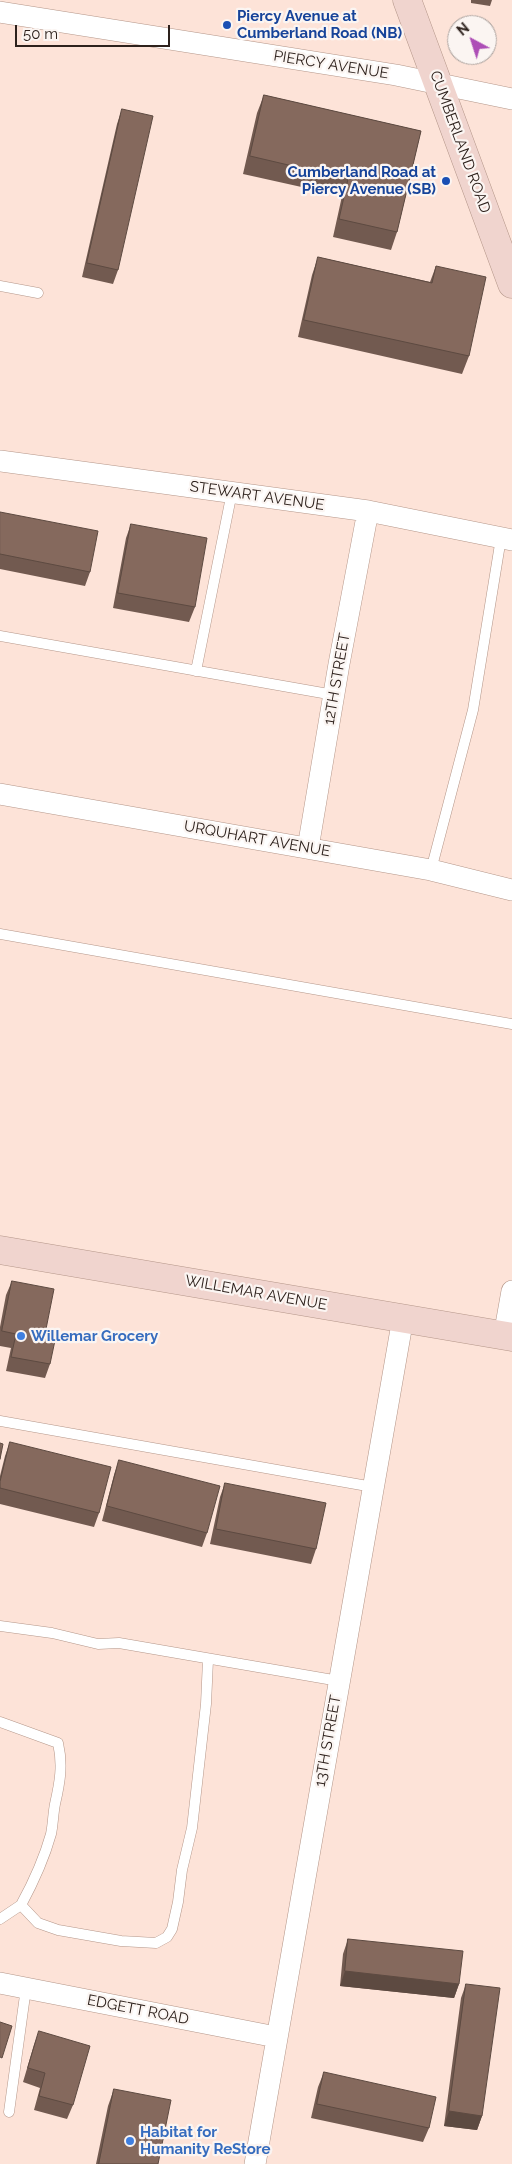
<!DOCTYPE html>
<html>
<head>
<meta charset="utf-8">
<style>
	body { margin:0 }
	#map { position:relative; width:512px; height:2164px; overflow:hidden; background:#fde3d8; font-family:Raleway,sans-serif }
	canvas { display:block }
	.north { position:absolute; left:447px; top:15px; width:50px; height:50px; box-sizing:border-box; background:#fbf5f2; border:1px solid #a9a09c; border-radius:50%; rotate:320deg; font-size:14px; font-weight:700; line-height:20px; text-align:center; color:#2d211c }
	.north::after { content:''; display:block; margin:auto; width:18px; height:22px; background:#ad4eb6; clip-path:polygon(50% 0,100% 100%,50% 72%,0 100%) }
	.scale { position:absolute; left:15px; top:25px; width:155px; height:22px; box-sizing:border-box; border:2px solid #2d211c; border-top:0; padding-left:6px; font-size:15px; line-height:18px; white-space:nowrap; color:#2d211c; -webkit-text-stroke:4px #fbf5f2; paint-order:stroke }
</style>
</head>
<body>
<div id="map">
<canvas width="512" height="2164"></canvas>
<div class="north">N</div>
<div class="scale">50 m</div>
</div>
<script>
const context = document.querySelector('canvas').getContext('2d');
context.lineJoin = 'round';
function trace(path, color, width, dash) { context.strokeStyle = color; context.lineWidth = width; context.lineCap = dash ? 'butt' : 'round'; context.setLineDash(dash || []); context.stroke(path); }
function fillPath(path, color) { context.fillStyle = color; context.fill(path, 'evenodd'); }
function drawText(font, color, halo, rows, align = 'center') {
  context.font = font + ' Raleway,sans-serif'; context.lineWidth = 4.5; context.setLineDash([]); context.textBaseline = 'middle'; context.strokeStyle = halo; context.fillStyle = color; for (const [text, x, y, turn = 0] of rows) {
    context.save(); context.translate(x, y); context.rotate((+turn || 0) * Math.PI / 180); context.textAlign = isNaN(turn) ? turn : align; if (halo) context.strokeText(text, 0, 0); context.fillText(text, 0, 0); context.restore();
  }
}
const lane = new Path2D(`
	M0,286L38,293
	M0,636L334,695
	M196,671L232,492
	M431,870L473,710L501,538
	M0,934L512,1024
	M0,1421L373,1487
	M0,1626L52,1633L98,1644L119,1643L339,1681
	M0,1722L58,1743C63,1765 60,1782 55,1804C53,1814 53,1825 51,1834C44,1859 33,1883 21,1905L38,1923L58,1930L121,1941L156,1943L167,1937L172,1929L178,1902L182,1870L192,1828L206,1704L208,1660
	M0,1919L21,1905
	M9,2112L26,1988`);
const street = new Path2D(`
	M0,12L396,75L512,99
	M0,461L368,511L512,540
	M0,794L431,870L512,890
	M308,848L339,664L368,511
	M504,1336L512,1291
	M0,1983L276,2037
	M255,2164L403,1318`);
const secondary = new Path2D(`
	M407,0L512,284
	M0,1250L512,1337`);
trace(lane, '#b49689', 11);
trace(street, '#b49689', 22);
trace(secondary, '#b49689', 29);
trace(lane, '#fff', 10);
trace(street, '#fff', 21);
trace(secondary, '#f0d4ce', 28);
fillPath(new Path2D(`
	M471,0H492L490,6L471,3Z
	M264,95L421,131L397,232L391,250L333,237L342,196L243,174L257,113Z
	M122,109L118,270L113,284L82,277L117,124Z
	M318,257L430,282L436,266L469,356L462,374L298,337L312,275Z
	M0,512L90,572L85,586L0,569Z
	M131,524L195,607L189,622L113,608L126,538Z
	M12,1281L46,1329L50,1364L45,1378L6,1371L11,1348L0,1346V1327L6,1295Z
	M10,1442L99,1513L94,1527L0,1504V1476L5,1456Z
	M119,1460L207,1533L202,1547L102,1521L114,1475Z
	M225,1483L316,1549L311,1564L210,1544L220,1497Z
	M348,1939L459,1984L454,1998L340,1986L343,1954Z
	M466,1984L482,2116L477,2130L444,2126L461,1998Z
	M39,2031L73,2105L67,2119L34,2110L40,2088L23,2082L34,2045Z
	M324,2072L429,2128L423,2142L311,2118L318,2087Z
	M114,2089L158,2164H96L108,2106Z`), '#725a50');
fillPath(new Path2D(`
	M345,1971L459,1984L454,1998L340,1986Z
	M449,2111L482,2116L477,2130L444,2126Z`), '#5d4a41');
const building = new Path2D(`
	M264,95L421,131L397,232L339,219L348,179L250,156Z
	M122,109L153,116L118,270L87,263Z
	M318,257L432,283L436,266L486,277L469,356L304,320Z
	M0,512L98,531L90,572L0,554Z
	M131,524L207,538L195,607L118,593Z
	M12,1281L54,1289L46,1329L57,1331L50,1364L11,1357L16,1334L2,1331Z
	M10,1442L111,1467L99,1513L0,1488V1482Z
	M0,1443L3,1444L0,1459Z
	M119,1460L220,1486L207,1533L107,1506Z
	M225,1483L326,1503L316,1549L216,1529Z
	M348,1939L463,1951L459,1984L345,1971Z
	M466,1984L500,1988L482,2116L449,2111Z
	M0,2022L12,2026L2,2058L0,2057Z
	M39,2031L90,2046L73,2105L39,2096L45,2073L28,2068Z
	M324,2072L436,2097L429,2128L317,2104Z
	M114,2089L171,2100L158,2164H99Z`);
fillPath(building, '#85695d');
trace(building, '#5d4a41', 1);
for (const [x, y, r, color] of [
	[227,25,5,"#1a4fb4"],
	[446,181,5,"#1a4fb4"],
	[21,1336,5,"#3f7fe0"],
	[130,2141,5,"#3f7fe0"]
]) { const dot = new Path2D(); dot.arc(x, y, r, 0, 2 * Math.PI); context.fillStyle = color; context.fill(dot); trace(dot, '#fbf5f2', 2); }
drawText('bold 15px', '#164399', '#fbf5f2', [
	["Piercy Avenue at",237,16],
	["Cumberland Road (NB)",237,33],
	["Cumberland Road at",436,172,"right"],
	["Piercy Avenue (SB)",436,189,"right"]
], 'left');
drawText('15px', '#2d211c', '#fbf5f2', [
	["PIERCY AVENUE",331,65,9],
	["CUMBERLAND ROAD",460,142,70],
	["STEWART AVENUE",257,496,8],
	["12TH STREET",337,679,-80],
	["URQUHART AVENUE",257,839,10],
	["WILLEMAR AVENUE",256,1293,10],
	["13TH STREET",328,1741,-80],
	["EDGETT ROAD",138,2010,11]
]);
drawText('bold 15px', '#366cbe', '#fbf5f2', [
	["Willemar Grocery",31,1336],
	["Habitat for",140,2132],
	["Humanity ReStore",140,2149]
], 'left');
</script>
</body>
</html>
